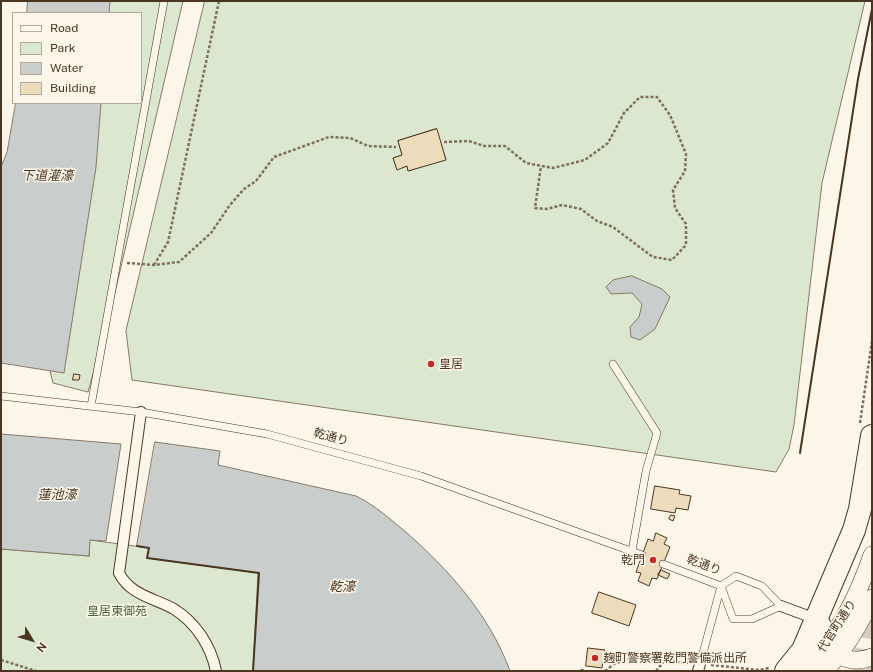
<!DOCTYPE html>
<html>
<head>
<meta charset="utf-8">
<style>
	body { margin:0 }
	#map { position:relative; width:873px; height:672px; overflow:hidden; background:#fbf6e9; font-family:"Public Sans",sans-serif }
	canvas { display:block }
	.frame { position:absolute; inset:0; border:2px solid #4a3520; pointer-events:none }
	.legend { position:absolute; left:12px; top:12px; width:130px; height:92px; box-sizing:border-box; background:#fbf6e9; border:1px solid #b4a999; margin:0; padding:5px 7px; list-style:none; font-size:12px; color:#4a3520 }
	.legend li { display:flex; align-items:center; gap:8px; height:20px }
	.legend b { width:20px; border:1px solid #b4a999 }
	.north { position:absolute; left:12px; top:620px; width:40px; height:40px; -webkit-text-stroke:3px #fbf6e9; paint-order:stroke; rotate:128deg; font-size:11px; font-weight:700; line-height:16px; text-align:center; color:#4a3520 }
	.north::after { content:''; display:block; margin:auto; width:14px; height:18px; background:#4a3520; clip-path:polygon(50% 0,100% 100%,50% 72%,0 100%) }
</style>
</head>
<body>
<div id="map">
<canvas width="873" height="672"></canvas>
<div class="frame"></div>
<ul class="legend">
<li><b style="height:5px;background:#fbf6e9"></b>Road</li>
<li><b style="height:11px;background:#dce7d0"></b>Park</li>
<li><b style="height:11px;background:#c9cecd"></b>Water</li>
<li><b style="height:11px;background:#ecdcbc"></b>Building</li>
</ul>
<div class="north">N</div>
</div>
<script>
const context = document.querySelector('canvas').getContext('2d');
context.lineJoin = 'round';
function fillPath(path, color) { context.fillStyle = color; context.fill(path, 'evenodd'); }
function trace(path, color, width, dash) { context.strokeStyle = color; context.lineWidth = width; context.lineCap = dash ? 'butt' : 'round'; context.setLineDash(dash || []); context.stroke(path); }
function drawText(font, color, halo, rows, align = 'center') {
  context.font = font + ' "Public Sans","Noto Sans JP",sans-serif'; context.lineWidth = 3; context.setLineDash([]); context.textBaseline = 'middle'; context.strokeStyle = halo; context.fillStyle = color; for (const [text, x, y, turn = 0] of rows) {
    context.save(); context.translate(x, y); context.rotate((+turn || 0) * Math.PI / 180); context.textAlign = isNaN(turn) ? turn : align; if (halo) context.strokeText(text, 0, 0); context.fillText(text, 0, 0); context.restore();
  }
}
const green = new Path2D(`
	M91,1H183L113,301L88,392L53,383L48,363L79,103H141V13H89Z
	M205,1H865L822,183L794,425L789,449L776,472L132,380L126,331ZM436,129L446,159L408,171L407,166L397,169L393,158L402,155L398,141Z
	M90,540L149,548L148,558L259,573L253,671H1V549L89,556Z`);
fillPath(green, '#dce7d0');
trace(green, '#887966', 1);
const water = new Path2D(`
	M28,1H110L109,13H27Z
	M16,103H101L96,167L64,373L1,363V167L7,152Z
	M632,276L662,289L670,297L655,329L640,340L631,337L630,327L639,317L642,304L632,293L611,294L606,287L613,280Z
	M1,434L121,444L106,541L90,540L89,556L1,549Z
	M155,442L220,451L218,465L356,496C375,505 391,520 407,533C450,571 490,616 510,671H253L258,573L147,558L149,548L137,546Z`);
fillPath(water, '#c9cecd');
trace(water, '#887966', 1);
const building = new Path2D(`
	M437,129L446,160L408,171L407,166L397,170L393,158L402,155L398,141Z
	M74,374L80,375L79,380H73Z
	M655,486L680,490L679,494L691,496L688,510L676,508L675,513L651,509Z
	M671,515L675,516L673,521L669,519Z
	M656,533L667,538L664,544L670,547L657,579L652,578L649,586L638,581L641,573L636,572L648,539L653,541Z
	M661,570L670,574L667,579L658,575Z
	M599,592L636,605L629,626L592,613Z
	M588,648L605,650L602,668L586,666Z`);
fillPath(building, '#ecdcbc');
trace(building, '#4a3520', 1);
trace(new Path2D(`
	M862,671L872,611`), '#d8cfc1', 22, [22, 11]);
const service = new Path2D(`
	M613,364L657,433L646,471L632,551
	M1,396L141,412L267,434L421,476L642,555
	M91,406L164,1
	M663,564L721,586L736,576L762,586L781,606L752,619H733L721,586
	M702,657L721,586`);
const pedestrian = new Path2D(`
	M141,412L119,573C130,595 154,598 174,609C196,623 211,646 216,671
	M781,606L816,619
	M698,671L702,657`);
const tertiary = new Path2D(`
	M832,647C842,661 856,663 872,657
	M805,671C838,635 856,601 872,555
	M825,671C845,649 860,625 872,598`);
const motorway = new Path2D(`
	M816,619L829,642
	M786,671L803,650L854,530L860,509L872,436`);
trace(service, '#4a3520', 8);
trace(pedestrian, '#4a3520', 12);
trace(tertiary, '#4a3520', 18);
trace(motorway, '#4a3520', 24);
trace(new Path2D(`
	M444,142L469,141L484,146H505L526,163L553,168L585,160L608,143L624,113L640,97H657L670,115L686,154L685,171L673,190L675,208L686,224V245L672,260L653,257L613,227L597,221L581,209L562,205L547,209L535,208L541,166
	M127,263L154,265L179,262L211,233L230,205L244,189L256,181L274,157L329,137L350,138L368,146L396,147
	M154,265L168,242L219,1
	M860,423L872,341
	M1,660L36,671
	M711,665L759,670L769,668
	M605,671L614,664L631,658L688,663
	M656,671L664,661`), '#7f6f5c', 2.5, [3, 2]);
trace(service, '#fbf6e9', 7);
trace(pedestrian, '#fbf6e9', 10);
trace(tertiary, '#fbf6e9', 17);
trace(motorway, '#fbf6e9', 22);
trace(new Path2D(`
	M582,671V668`), '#436837', 3, [2, 3]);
trace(new Path2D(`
	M800,453L858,79L872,9
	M137,546L149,548L147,558L259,573L253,671`), '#4a3520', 2);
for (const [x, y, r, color] of [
	[431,364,4,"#c62828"],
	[653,560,4,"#c62828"],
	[595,658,4,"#c62828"]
]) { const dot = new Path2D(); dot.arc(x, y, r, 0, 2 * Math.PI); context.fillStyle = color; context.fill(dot); trace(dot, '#fbf6e9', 1.5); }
drawText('12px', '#4a3520', '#fbf6e9', [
	["皇居",439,364],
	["乾門",645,560,"right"],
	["麹町警察署乾門警備派出所",603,658]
], 'left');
drawText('12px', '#4a3520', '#fbf6e9', [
	["乾通り",331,437,15],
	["乾通り",704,565,21],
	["代官町通り",837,626,-57]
]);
drawText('12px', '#436837', '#fbf6e9', [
	["皇居東御苑",117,611]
]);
drawText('italic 13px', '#4a3520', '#fbf6e9', [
	["下道灌濠",47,176],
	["蓮池濠",57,495],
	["乾濠",342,587]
]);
</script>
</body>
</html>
